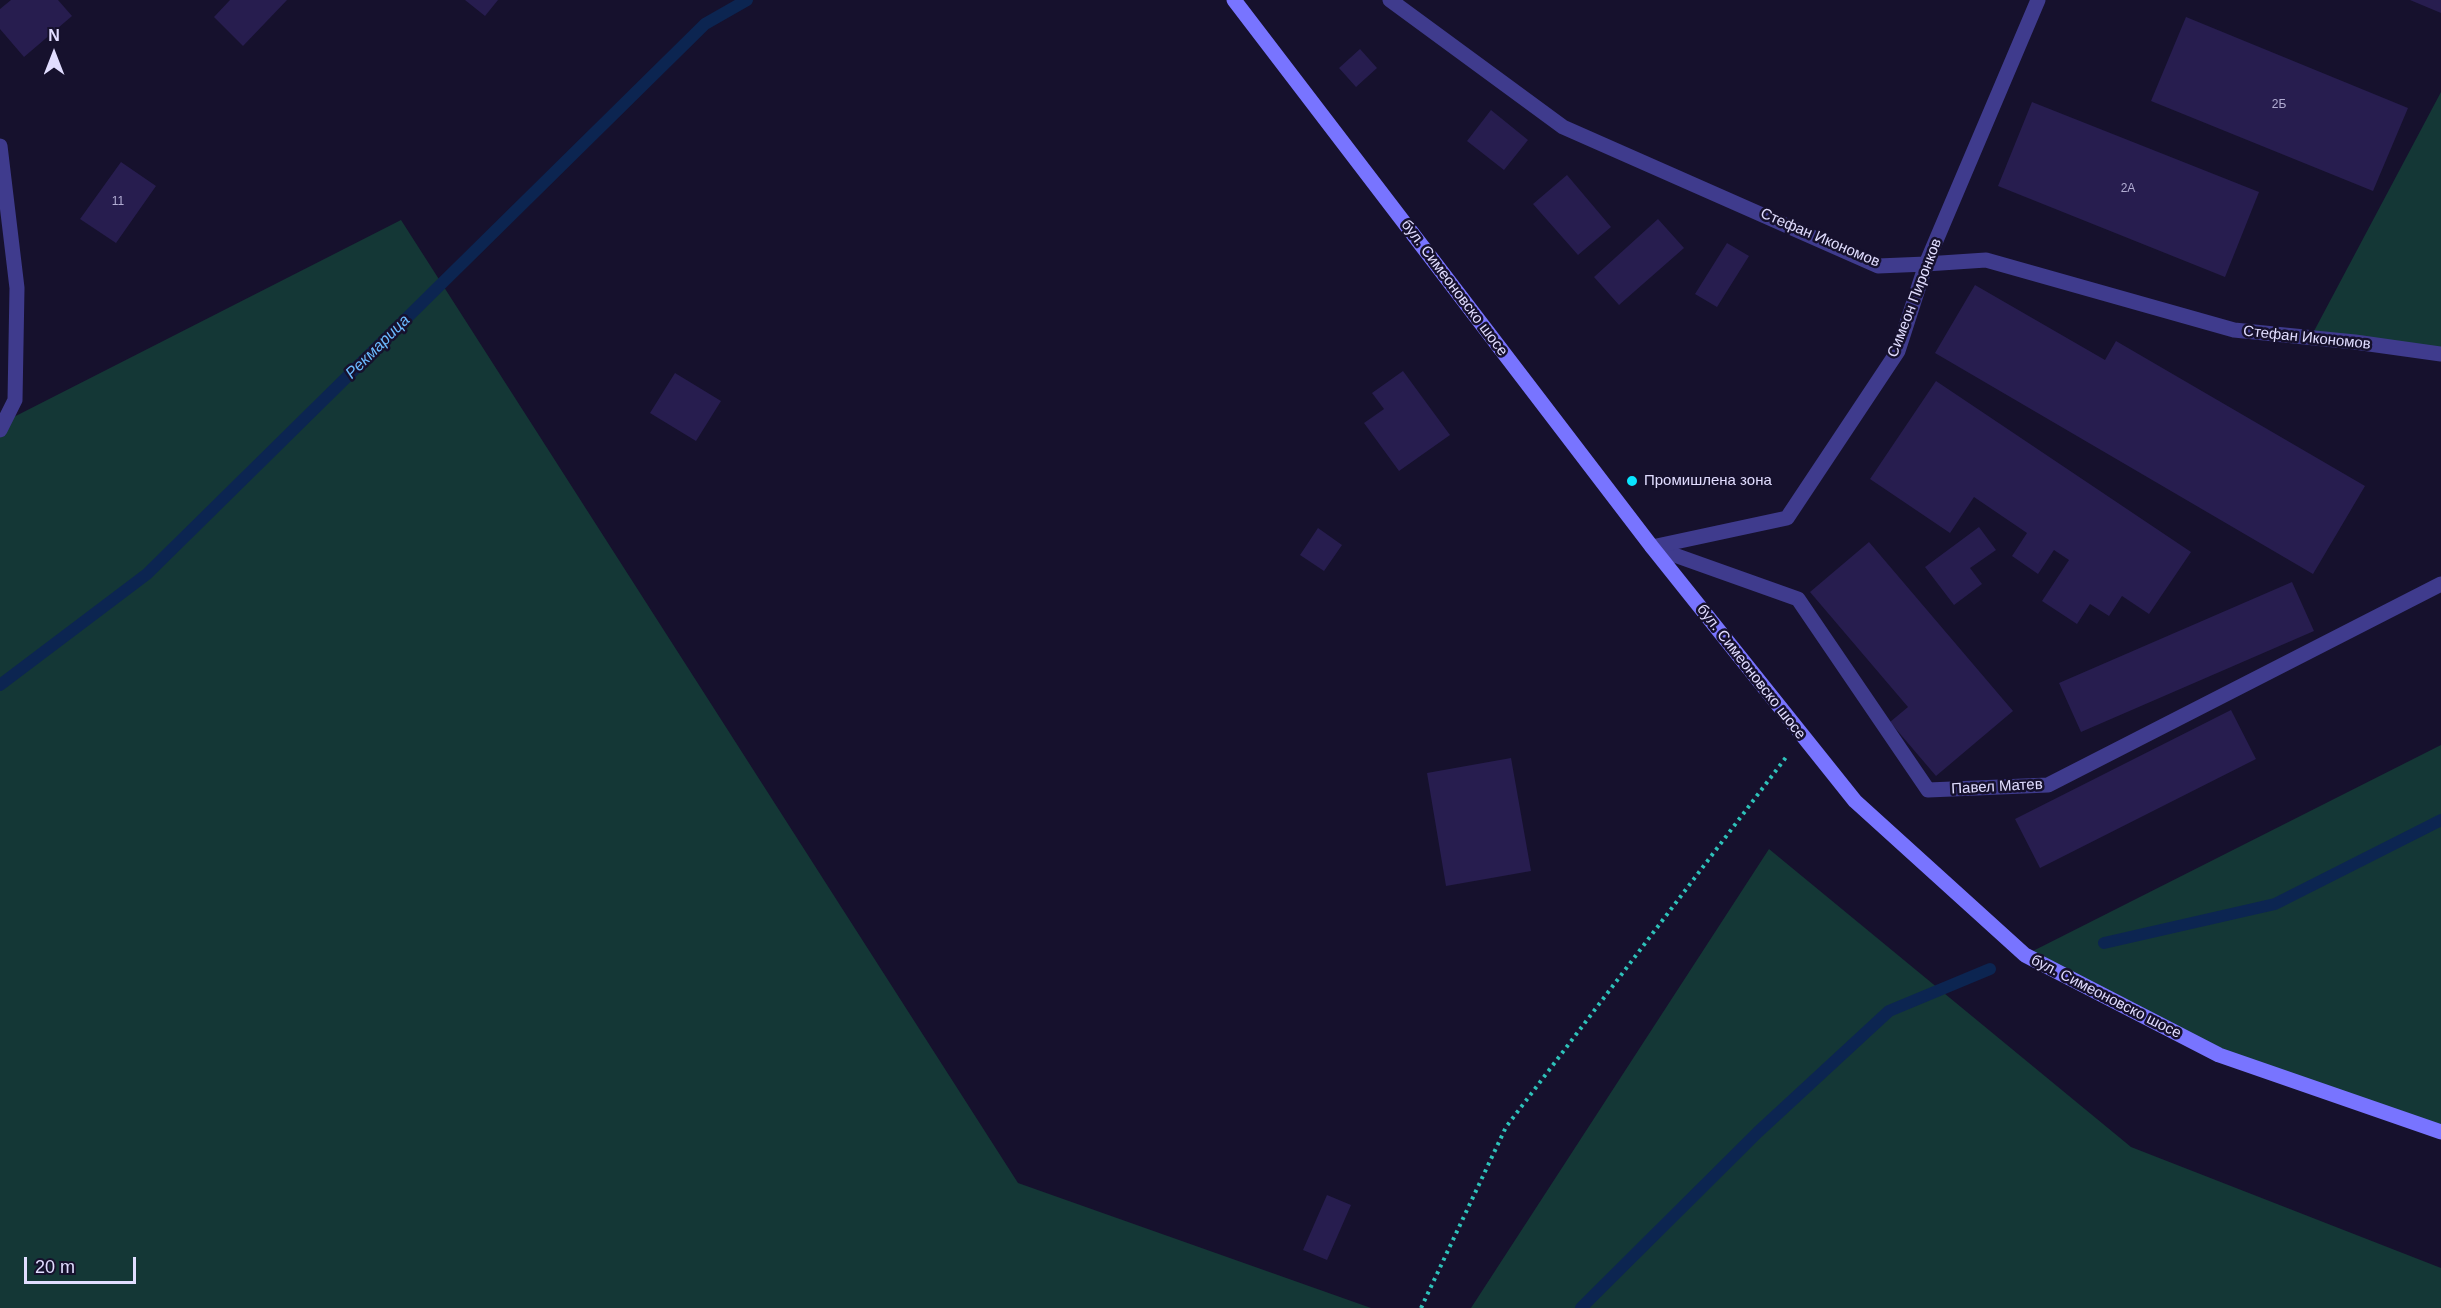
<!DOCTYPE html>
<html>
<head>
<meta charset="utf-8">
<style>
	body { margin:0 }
	#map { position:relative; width:2441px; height:1308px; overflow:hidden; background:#16112d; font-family:Helvetica,sans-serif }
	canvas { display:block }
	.north { position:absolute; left:24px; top:24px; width:60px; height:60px; -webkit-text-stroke:4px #16112d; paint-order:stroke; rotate:0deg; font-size:16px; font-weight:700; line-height:24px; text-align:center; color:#e1ddff }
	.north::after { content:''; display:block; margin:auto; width:21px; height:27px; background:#e1ddff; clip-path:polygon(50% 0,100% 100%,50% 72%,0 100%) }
	.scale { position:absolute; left:24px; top:1257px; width:112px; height:27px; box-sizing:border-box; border:3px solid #e1ddff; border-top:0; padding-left:8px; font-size:18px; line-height:21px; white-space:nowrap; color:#e1ddff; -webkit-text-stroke:4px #16112d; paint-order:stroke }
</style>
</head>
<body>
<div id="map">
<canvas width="2441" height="1308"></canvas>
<div class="north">N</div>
<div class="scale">20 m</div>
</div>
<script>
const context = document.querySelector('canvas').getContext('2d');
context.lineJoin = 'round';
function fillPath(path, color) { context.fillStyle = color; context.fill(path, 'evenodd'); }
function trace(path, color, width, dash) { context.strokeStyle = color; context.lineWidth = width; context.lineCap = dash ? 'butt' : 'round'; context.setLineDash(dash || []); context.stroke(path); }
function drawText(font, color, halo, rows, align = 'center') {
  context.font = font + ' Helvetica,sans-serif'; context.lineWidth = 5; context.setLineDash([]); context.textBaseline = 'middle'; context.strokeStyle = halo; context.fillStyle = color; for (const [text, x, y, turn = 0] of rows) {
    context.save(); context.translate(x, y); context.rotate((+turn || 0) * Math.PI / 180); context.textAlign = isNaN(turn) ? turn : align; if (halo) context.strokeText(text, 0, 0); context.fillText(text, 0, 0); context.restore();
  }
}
fillPath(new Path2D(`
	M2441,92V354L2313,333Z
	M401,220L1018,1183L1371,1308H0V424Z
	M2441,745V1132L2219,1055L2025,955Z
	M1769,849L2131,1147L2441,1268V1308H1471Z`), '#143736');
trace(new Path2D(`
	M0,685L147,574L705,24L747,0
	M2104,943L2275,904L2441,820
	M1581,1308L1758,1132L1889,1011L1990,969`), '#0c2551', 12);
fillPath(new Path2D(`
	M11,0H58L72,16L24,57L0,29V9Z
	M230,0H287L243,46L214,17Z
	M465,0H498L485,16Z
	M2410,0H2441V13Z
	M2186,17L2408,108L2373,191L2151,101Z
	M1360,49L1377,68L1356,87L1339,68Z
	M2032,102L2259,192L2225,277L1998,186Z
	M1491,110L1528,140L1504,170L1467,141Z
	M121,162L156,186L116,243L80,219Z
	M1567,175L1611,227L1578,255L1533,204Z
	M1658,219L1684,248L1619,305L1594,277Z
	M1727,243L1749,256L1717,307L1695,294Z
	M1975,285L2105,360L2116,341L2365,486L2313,574L1935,353Z
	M1403,371L1450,435L1399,471L1364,423L1384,409L1372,393Z
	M675,373L721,401L696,441L650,413Z
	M1936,381L2191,552L2149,614L2122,596L2109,616L2090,604L2077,624L2042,601L2069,560L2054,550L2038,574L2012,556L2027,533L1974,497L1950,533L1870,479Z
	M1979,527L1996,550L1970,568L1982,584L1954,605L1925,567Z
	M1318,528L1342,545L1324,571L1300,555Z
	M1869,542L2013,711L1936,776L1890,722L1908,707L1810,592Z
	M2292,582L2314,631L2081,732L2059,683Z
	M2231,710L2256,759L2040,868L2015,819Z
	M1511,758L1531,871L1446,886L1427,773Z
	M1327,1195L1351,1205L1327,1260L1303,1250Z`), '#271d4f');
trace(new Path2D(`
	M1421,1308L1506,1127L1787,756`), '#2ec2ba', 4, [3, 4.5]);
trace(new Path2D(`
	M1926,264L1986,260L2234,330L2355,342L2441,354
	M1652,547L1798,599L1928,790L2048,785L2441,584`), '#3f3b8d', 15);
trace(new Path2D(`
	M1390,0L1563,127L1878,266L1926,264
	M0,146L17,288L15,400L0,430
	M1652,547L1787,518L1898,351L1926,264L2038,0`), '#3f3b8d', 15);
trace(new Path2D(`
	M1234,0L1652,547L1855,801L2025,955L2219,1055L2441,1132`), '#7874ff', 15);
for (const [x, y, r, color] of [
	[1632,481,6,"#09e5ff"]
]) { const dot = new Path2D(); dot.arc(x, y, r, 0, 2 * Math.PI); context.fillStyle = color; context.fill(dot); trace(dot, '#16112d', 2); }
drawText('12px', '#b2add3', null, [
	["2Б",2279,105],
	["2А",2128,189],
	["11",118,202]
]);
drawText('15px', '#e1ddff', '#16112d', [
	["Стефан Икономов",1820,238,23],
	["бул. Симеоновско шосе",1454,288,53],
	["Симеон Пиронков",1915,298,-69],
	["Стефан Икономов",2307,338,6],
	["бул. Симеоновско шосе",1751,672,52],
	["Павел Матев",1997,787,-3],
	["бул. Симеоновско шосе",2106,997,27]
]);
drawText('15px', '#e1ddff', '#16112d', [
	["Промишлена зона",1644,481]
], 'left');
drawText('italic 16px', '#6bbaff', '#16112d', [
	["Рекмарица",378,347,-45]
]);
</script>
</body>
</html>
